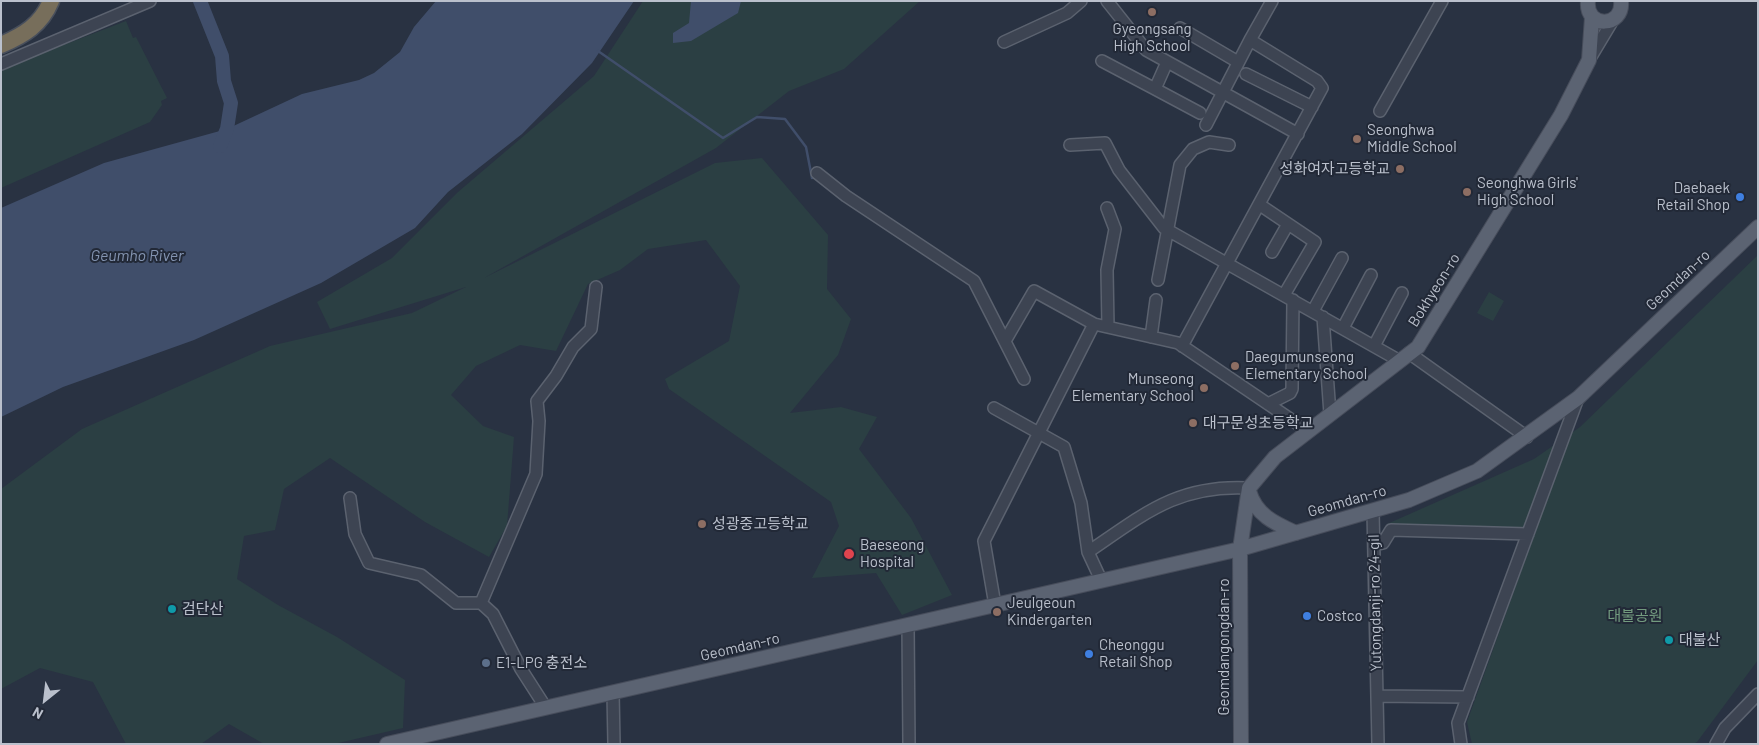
<!DOCTYPE html>
<html>
<head>
<meta charset="utf-8">
<style>
	body { margin:0 }
	#map { position:relative; width:1759px; height:745px; overflow:hidden; background:#293242; font-family:Barlow,sans-serif }
	canvas { display:block }
	.frame { position:absolute; inset:0; border:2px solid #bac0cc; pointer-events:none }
	.north { position:absolute; left:20px; top:675px; width:50px; height:50px; -webkit-text-stroke:4px #222937; paint-order:stroke; rotate:209deg; font-size:14px; font-weight:700; line-height:20px; text-align:center; color:#bac0cc }
	.north::after { content:''; display:block; margin:auto; width:18px; height:22px; background:#bac0cc; clip-path:polygon(50% 0,100% 100%,50% 72%,0 100%) }
</style>
</head>
<body>
<div id="map">
<canvas width="1759" height="745"></canvas>
<div class="frame"></div>
<div class="north">N</div>
</div>
<script>
const context = document.querySelector('canvas').getContext('2d');
context.lineJoin = 'round';
function fillPath(path, color) { context.fillStyle = color; context.fill(path, 'evenodd'); }
function trace(path, color, width, dash) { context.strokeStyle = color; context.lineWidth = width; context.lineCap = dash ? 'butt' : 'round'; context.setLineDash(dash || []); context.stroke(path); }
function drawText(font, color, halo, rows, align = 'center') {
  context.font = font + ' Barlow,"Noto Sans KR",sans-serif'; context.lineWidth = 4; context.setLineDash([]); context.textBaseline = 'middle'; context.strokeStyle = halo; context.fillStyle = color; for (const [text, x, y, turn = 0] of rows) {
    context.save(); context.translate(x, y); context.rotate((+turn || 0) * Math.PI / 180); context.textAlign = isNaN(turn) ? turn : align; if (halo) context.strokeText(text, 0, 0); context.fillText(text, 0, 0); context.restore();
  }
}
fillPath(new Path2D(`
	M643,1H920L844,69L789,91L716,148L484,278L715,163L762,158L828,235L827,289L851,319L838,355L790,413L841,407L877,417L859,449L911,518L952,595L902,615L876,573L812,578L839,526L831,502L669,389L665,379L729,341L740,286L706,240L648,249L620,270L588,284L556,351L520,345L476,366L451,395L483,426L514,437L507,526L489,557L425,522L330,458L284,489L275,530L244,536L237,579L278,605L337,637L405,680L403,728L334,744H264L229,724L201,744H126L93,682L40,668L1,689V489L82,429L270,346L412,313L466,287L330,329L317,302L392,258L458,192L594,76Z
	M126,21L133,38L136,37L167,98L161,101L162,105L150,122L1,188V69Z
	M1758,255V660L1697,742L1693,744H1472L1467,722L1536,530L1387,524L1534,459L1580,427Z
	M1489,292L1504,301L1493,321L1477,313Z`), '#2b3f43');
fillPath(new Path2D(`
	M436,1H634L592,63L522,134L448,192L415,228L321,283L194,340L63,387L1,417V208L104,163L227,129L302,94L359,80L374,73L400,52L414,27Z
	M691,1H741L738,13L691,41L673,43V33L689,23Z`), '#404e6a');
trace(new Path2D(`
	M598,51L723,138L757,117L785,119L806,147L812,178`), '#404e6a', 2.5);
trace(new Path2D(`
	M200,1L222,56L224,81L231,103L227,129L220,146`), '#404e6a', 14);
const minor = new Path2D(`
	M1107,1L1146,50L1298,134
	M1180,28L1238,62
	M1004,42L1067,13L1081,1
	M1589,60L1613,20
	M1102,61L1155,89
	M1167,62L1155,89L1200,113
	M1,64L150,1
	M1246,74L1312,107
	M1380,111L1442,1
	M1206,125L1250,40
	M1070,145L1105,143L1119,170L1164,228L1400,361
	M817,173L846,196L974,281L1024,379
	M1260,205L1315,242L1284,295
	M1107,208L1115,229L1107,270L1108,327
	M1272,252L1288,224
	M1158,280L1180,165L1193,149L1209,142L1229,145
	M1313,311L1342,258
	M1323,317L1330,414
	M1343,328L1371,275
	M1151,337L1156,300
	M1005,341L1034,291L1094,324L1178,343L1308,431
	M1182,346L1322,88L1317,81L1250,40L1272,1
	M1374,346L1402,293
	M1409,353L1527,437
	M1268,404L1290,393L1292,389L1293,300
	M994,408L1064,447L1081,503L1088,552L1101,580
	M350,498L355,534L369,563L421,575L456,603H481
	M1373,511L1378,744
	M1374,545L1383,543L1391,530L1528,534
	M1088,552C1144,514 1178,484 1249,488
	M995,605L984,541L1094,324
	M908,625L909,744
	M613,692L614,744
	M1377,696L1468,697
	M546,708L521,669L493,614L481,603L536,474L539,421L537,401L556,376L573,347L591,329L596,287
	M1461,744L1458,723L1578,398
	M1716,744L1725,728L1758,694`);
const major = new Path2D(`
	M1588,1C1585,29 1624,28 1621,1
	M1249,491C1256,515 1274,523 1296,533
	M387,744L1240,549L1409,500L1477,471L1578,398L1758,227
	M1241,744L1240,549L1249,488L1275,457L1418,347L1561,115L1589,60L1592,17`);
const highway = new Path2D(`
	M1,45C24,35 41,25 51,1`);
trace(minor, '#5b626f', 14);
trace(major, '#474d5b', 16);
trace(highway, '#484f5c', 19);
trace(minor, '#3d4452', 11);
trace(major, '#5b6372', 14);
trace(highway, '#776e5b', 16);
for (const [x, y, r, color] of [
	[1152,12,5,"#8d6e63"],
	[1357,139,5,"#8d6e63"],
	[1400,169,5,"#8d6e63"],
	[1467,192,5,"#8d6e63"],
	[1740,197,5,"#3f7fe0"],
	[1235,366,5,"#8d6e63"],
	[1204,388,5,"#8d6e63"],
	[1193,423,5,"#8d6e63"],
	[702,524,5,"#8d6e63"],
	[849,554,6,"#e0444e"],
	[172,609,5,"#0f9aa8"],
	[997,612,5,"#8d6e63"],
	[1307,616,5,"#3f7fe0"],
	[1669,640,5,"#0f9aa8"],
	[1089,654,5,"#3f7fe0"],
	[486,663,5,"#5c6f8a"]
]) { const dot = new Path2D(); dot.arc(x, y, r, 0, 2 * Math.PI); context.fillStyle = color; context.fill(dot); trace(dot, '#222937', 2); }
drawText('15px', '#bac0cc', '#222937', [
	["Gyeongsang",1152,29,"center"],
	["High School",1152,46,"center"],
	["Seonghwa",1367,130],
	["Middle School",1367,147],
	["성화여자고등학교",1390,169,"right"],
	["Seonghwa Girls'",1477,183],
	["High School",1477,200],
	["Daebaek",1730,188,"right"],
	["Retail Shop",1730,205,"right"],
	["Daegumunseong",1245,357],
	["Elementary School",1245,374],
	["Munseong",1194,379,"right"],
	["Elementary School",1194,396,"right"],
	["대구문성초등학교",1203,423],
	["성광중고등학교",712,524],
	["Baeseong",860,545],
	["Hospital",860,562],
	["Jeulgeoun",1007,603],
	["Kindergarten",1007,620],
	["검단산",182,609],
	["Costco",1317,616],
	["대불산",1679,640],
	["Cheonggu",1099,645],
	["Retail Shop",1099,662],
	["E1-LPG 충전소",496,663]
], 'left');
drawText('15px', '#bac0cc', '#222937', [
	["Geomdan-ro",1678,280,-43],
	["Bokhyeon-ro",1434,290,-58],
	["Geomdan-ro",1347,501,-16],
	["Yutongdanji-ro 24-gil",1375,603,-91],
	["Geomdan-ro",740,647,-13],
	["Geomdangongdan-ro",1224,647,-90]
]);
drawText('15px', '#739b7f', '#222937', [
	["대불공원",1635,616]
]);
drawText('italic 16px', '#8494b1', '#222937', [
	["Geumho River",137,256]
]);
</script>
</body>
</html>
